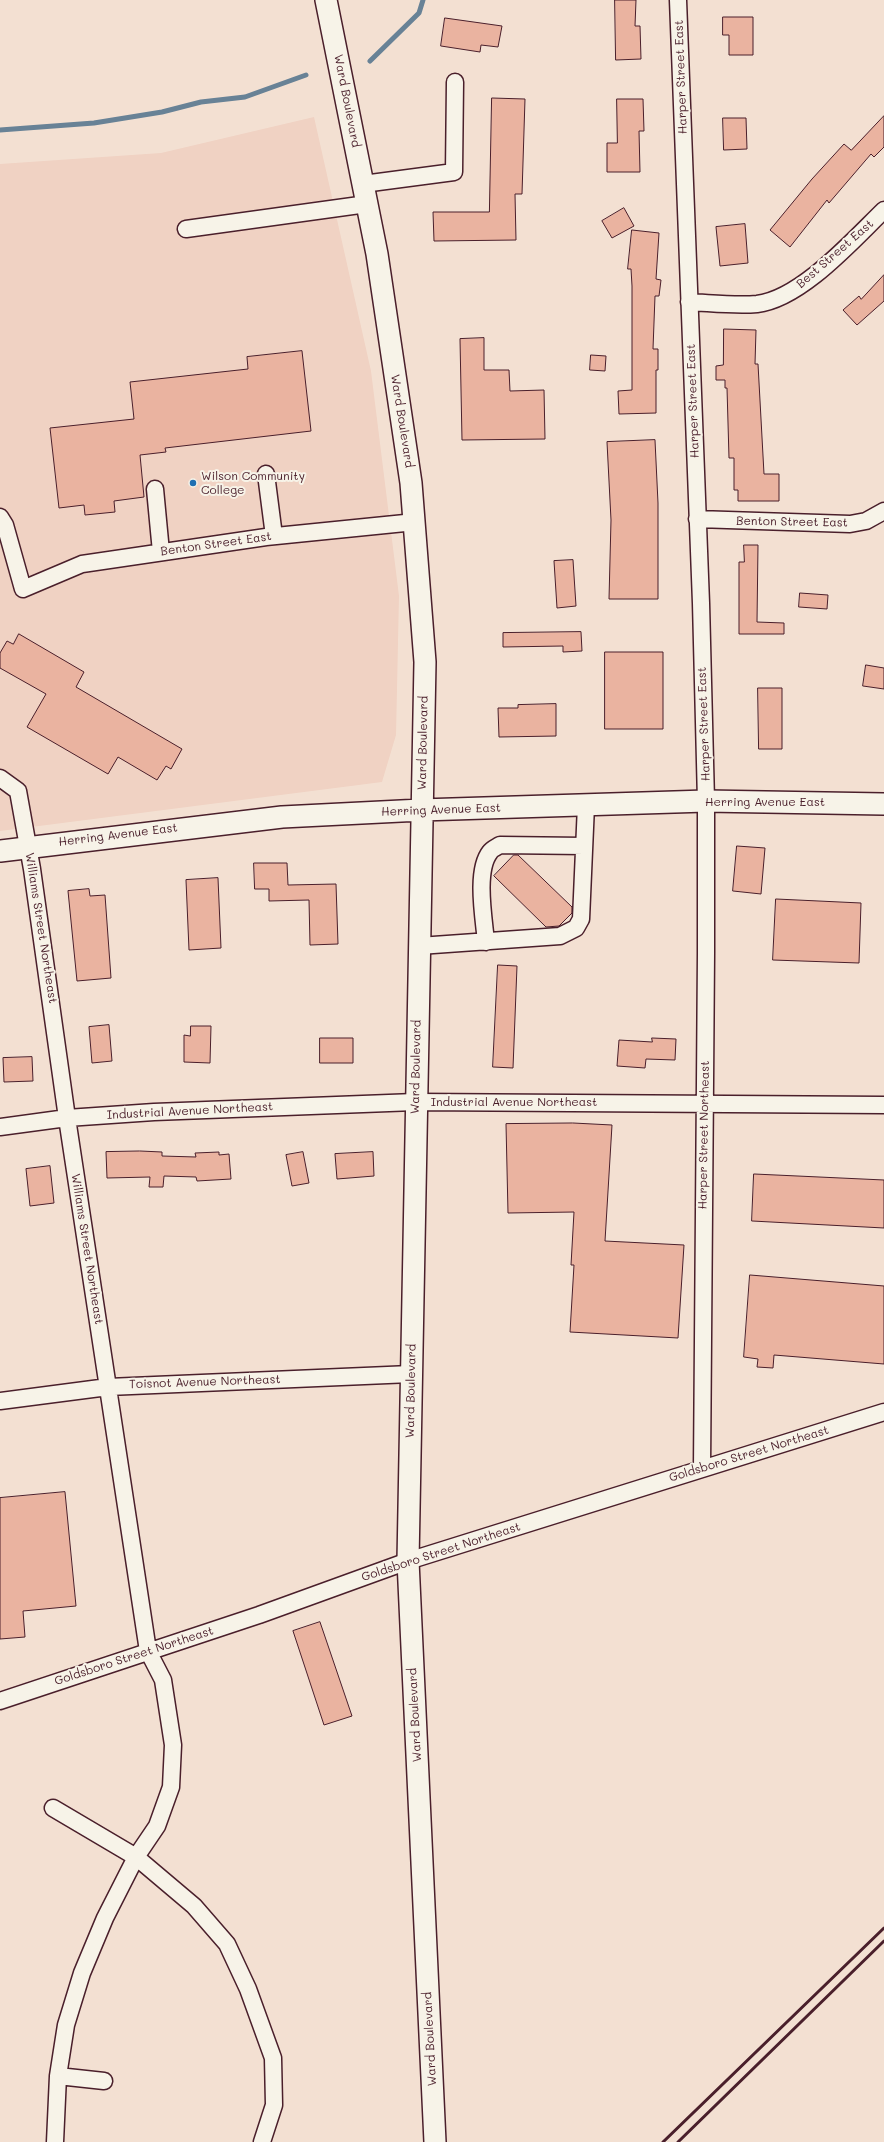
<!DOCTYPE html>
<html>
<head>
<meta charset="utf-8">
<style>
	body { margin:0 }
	canvas { display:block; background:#f3e0d2 }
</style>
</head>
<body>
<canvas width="884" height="2142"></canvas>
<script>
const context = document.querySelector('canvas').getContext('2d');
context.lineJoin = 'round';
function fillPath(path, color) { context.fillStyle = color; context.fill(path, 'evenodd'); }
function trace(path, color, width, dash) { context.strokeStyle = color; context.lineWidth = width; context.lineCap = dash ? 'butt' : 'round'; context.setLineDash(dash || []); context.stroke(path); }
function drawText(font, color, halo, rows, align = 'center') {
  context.font = font + ' Mali,sans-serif'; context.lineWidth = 4; context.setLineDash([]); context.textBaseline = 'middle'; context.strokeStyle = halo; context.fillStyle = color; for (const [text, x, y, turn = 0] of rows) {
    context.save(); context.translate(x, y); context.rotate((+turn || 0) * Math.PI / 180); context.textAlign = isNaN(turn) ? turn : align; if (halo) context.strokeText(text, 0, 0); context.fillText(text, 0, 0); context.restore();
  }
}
fillPath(new Path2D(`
	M314,117L371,371L399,596L396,735L382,782L0,831V164L161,153Z`), '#f0d2c3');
trace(new Path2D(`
	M370,61L419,13L423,0
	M0,130L94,123L162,112L201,102L245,97L306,75`), '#688296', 5);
const building = new Path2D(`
	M615,0H636L635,26H640L641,59L616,60Z
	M723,17H753V55H729V35H723Z
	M445,18L502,26L498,47L481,45L480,52L441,46Z
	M492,98L525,99L522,194H515L516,240L434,241L433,212H489Z
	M617,99H643L644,131H639L640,172H607V143H617Z
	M884,116V147L874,157L871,154L829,203L827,200L790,247L770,230L812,179L844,144L851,150Z
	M723,118H746L747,149L724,150Z
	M624,208L634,226L612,238L602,221Z
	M745,224L748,263L720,266L716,227Z
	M632,230L659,233L656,279L661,280L659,296H655L653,349H658V370H656V413L619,414L618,391L632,390V286L631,269H628Z
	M884,275V301L857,325L843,310L859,296L861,299Z
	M724,329L756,330L755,364H758L764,474H779V501H738V490H734V458H729L727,388H725V380H716V366L723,365Z
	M484,338V370H509L510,391L544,390L545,439L462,440L460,339Z
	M302,351L311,431L165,448L166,452L140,455L144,497L114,501L115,512L85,515L84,505L59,508L50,428L134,419L130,382L248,369L247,357Z
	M591,355L606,356L605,371L590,370Z
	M655,440L658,503V599H609L611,520L607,442Z
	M744,545H758L757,622L784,623V634H739V562H744Z
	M573,560L576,606L557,608L554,561Z
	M800,593L828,595L827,609L799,607Z
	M581,632L582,651L563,652V646L503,647V633Z
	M19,634L84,672L76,687L182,749L171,769L166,766L157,780L118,757L108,774L27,727L46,694L0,668V653L7,641L13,644Z
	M605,652H663V729H605Z
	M866,665L884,668V689L863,686Z
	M758,688H782V749H759Z
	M556,704V736L499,737L498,708H518V705Z
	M737,846L765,848L761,894L733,891Z
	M514,855H518L572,907V913L559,926L546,927L494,876Z
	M254,863H287L288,885L336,884L338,944L310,945L309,900L269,901V889H255Z
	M218,878L221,948L189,950L186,880Z
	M89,889L90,896L105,895L111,978L77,981L68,891Z
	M776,899L861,903L859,963L773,960Z
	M498,965L517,966L513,1068L493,1067Z
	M109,1025L112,1061L92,1063L89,1027Z
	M191,1026H211L210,1063L184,1062V1035L190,1036Z
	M320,1038H353V1063H320Z
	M652,1038L676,1039L675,1060L646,1059L645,1068L617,1066L619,1040L652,1042Z
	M32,1057L33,1081L4,1082L3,1058Z
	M573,1123L612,1125L605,1241L684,1245L678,1338L570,1332L574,1265H571L574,1212L508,1213L506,1124Z
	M140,1151L162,1152V1156L196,1157L195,1153L219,1152V1155L229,1154L231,1179L197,1181L196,1177L164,1176L163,1187H149L150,1177L107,1178L106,1152Z
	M303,1152L309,1183L292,1186L286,1155Z
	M373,1152L374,1176L337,1179L335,1154Z
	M50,1166L54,1203L30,1206L26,1169Z
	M754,1174L884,1180V1228L752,1221Z
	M750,1275L884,1286V1364L774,1355L773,1368L757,1367L758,1359L744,1357Z
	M65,1492L76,1606L23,1611L25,1637L0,1639V1498Z
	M320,1622L352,1716L324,1725L293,1631Z`);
fillPath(building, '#eab3a0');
trace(building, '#4a1f2b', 1);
const minor = new Path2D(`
	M678,0L701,603L706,801V953L702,1469
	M363,184L454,172L455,82
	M186,229L367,204
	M689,302C711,303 735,306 757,304C801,299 853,240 884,210
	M266,474L274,536
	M155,489L161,552
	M0,517L5,525L23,589L82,564L266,537L415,522
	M697,519L850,524L866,521L884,511
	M0,778L18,791L32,869L67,1118L148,1651L163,1680L173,1745L171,1787L157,1826L136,1857L105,1918L82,1973L66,2025L58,2076L55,2142
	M486,942C484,919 475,871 490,852C492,849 497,847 500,845L584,846
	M419,946L560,936L576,928L581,919L586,805
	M0,1127L67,1118L154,1112L415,1102L884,1105
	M0,1401L108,1387L411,1374
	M0,1701L259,1615L408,1561L884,1412
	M53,1808L136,1857L194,1906L227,1944L248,1989L273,2058L274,2105L262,2142
	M58,2076L104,2081`);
const major = new Path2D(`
	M326,0L377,254L411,483L425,662L408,1561L435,2142
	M0,851L282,817L421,810L706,801L884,804`);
trace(minor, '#4a1f2b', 19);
trace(major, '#4a1f2b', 24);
trace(minor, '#f7f3e8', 16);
trace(major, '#f7f3e8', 21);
trace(new Path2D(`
	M663,2142L884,1928
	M678,2142L884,1941`), '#4a1f2b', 3);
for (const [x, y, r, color] of [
	[193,483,4,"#1f6fb2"]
]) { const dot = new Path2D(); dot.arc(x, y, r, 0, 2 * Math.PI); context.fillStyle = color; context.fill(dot); trace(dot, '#f7f3e8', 1.5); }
drawText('12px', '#4a1f2b', '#f7f3e8', [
	["Harper Street East",681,77,-92],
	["Ward Boulevard",347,101,79],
	["Best Street East",835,254,-41],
	["Harper Street East",693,401,-92],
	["Ward Boulevard",402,421,81],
	["Benton Street East",792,522,1],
	["Benton Street East",216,544,-8],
	["Harper Street East",704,724,-92],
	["Ward Boulevard",423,743,-89],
	["Herring Avenue East",765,802],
	["Herring Avenue East",441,810,-2],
	["Herring Avenue East",118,835,-7],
	["Williams Street Northeast",41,928,81],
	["Ward Boulevard",416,1067,-89],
	["Industrial Avenue Northeast",514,1102],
	["Industrial Avenue Northeast",190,1111,-3],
	["Harper Street Northeast",704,1135,-89],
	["Williams Street Northeast",87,1249,81],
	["Toisnot Avenue Northeast",205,1382,-2],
	["Ward Boulevard",411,1391,-89],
	["Goldsboro Street Northeast",749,1454,-17],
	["Goldsboro Street Northeast",441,1552,-18],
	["Goldsboro Street Northeast",134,1656,-18],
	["Ward Boulevard",415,1715,-93],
	["Ward Boulevard",430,2039,-93]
]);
drawText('12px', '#4a1f2b', '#f7f3e8', [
	["Wilson Community",201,476],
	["College",201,490]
], 'left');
</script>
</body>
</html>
